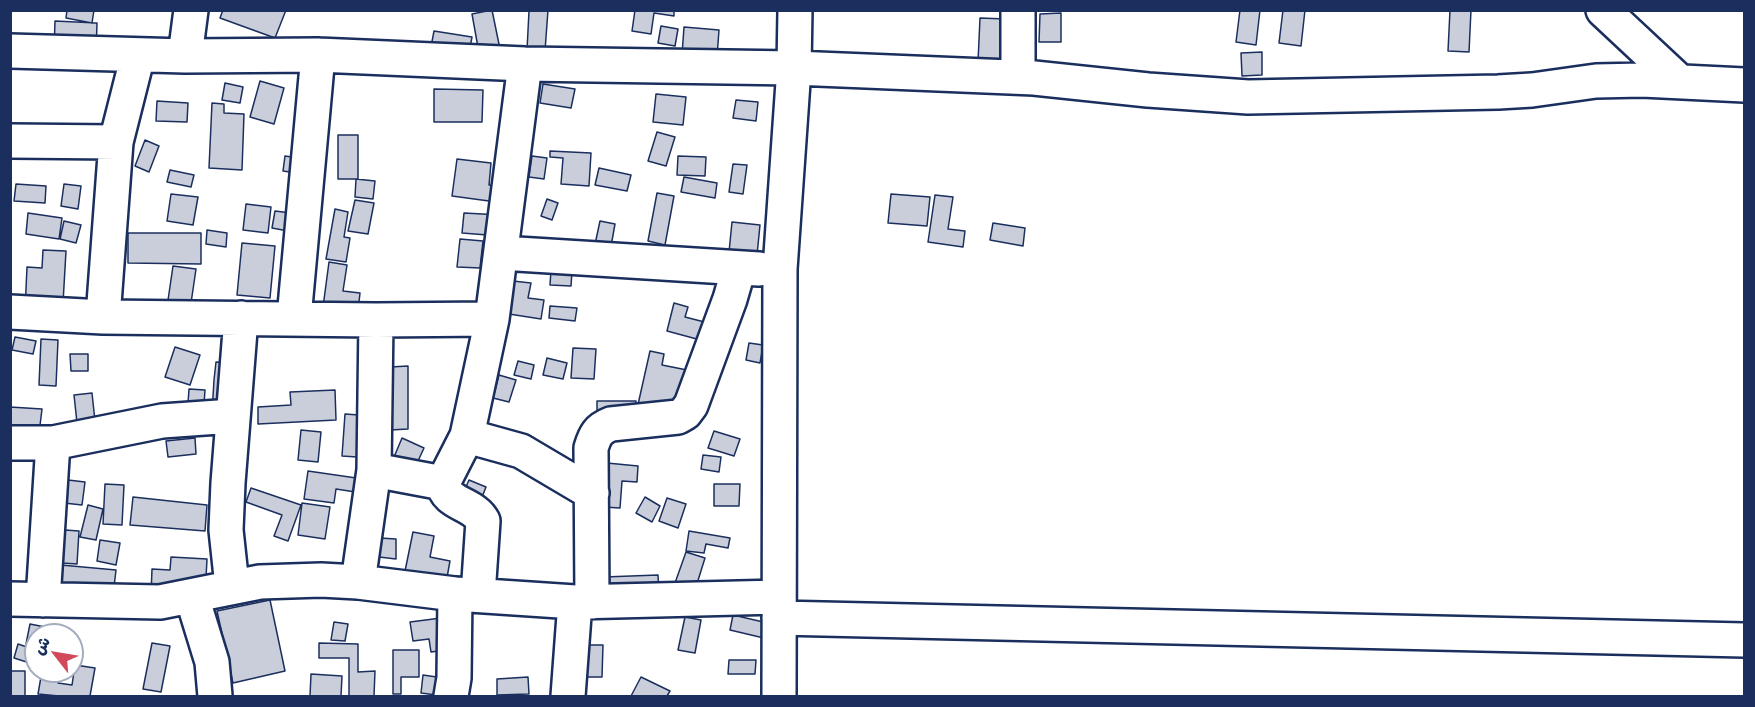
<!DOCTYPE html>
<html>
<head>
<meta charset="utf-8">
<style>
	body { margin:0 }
	#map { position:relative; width:1755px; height:707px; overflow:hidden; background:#fff; font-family:"Playpen Sans","Playpen Sans Arabic",sans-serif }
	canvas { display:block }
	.frame { position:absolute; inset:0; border:12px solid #1b2f5e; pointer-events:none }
	.north { position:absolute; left:24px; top:623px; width:60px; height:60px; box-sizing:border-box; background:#fff; border:2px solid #a4acbf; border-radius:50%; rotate:301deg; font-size:16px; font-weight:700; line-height:24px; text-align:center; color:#1b2f5e }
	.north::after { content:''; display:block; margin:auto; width:21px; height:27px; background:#d1495b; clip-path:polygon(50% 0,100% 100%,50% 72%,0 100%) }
</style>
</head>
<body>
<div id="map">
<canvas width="1755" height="707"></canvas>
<div class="frame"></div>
<div class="north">ش</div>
</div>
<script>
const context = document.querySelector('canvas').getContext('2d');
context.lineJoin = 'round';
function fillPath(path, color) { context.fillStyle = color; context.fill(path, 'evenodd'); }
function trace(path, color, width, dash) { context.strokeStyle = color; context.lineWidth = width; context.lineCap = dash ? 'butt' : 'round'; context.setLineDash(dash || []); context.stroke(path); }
const building = new Path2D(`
	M67,10H94L92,23L66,18Z
	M223,10H286L275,38L220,18Z
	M492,10L500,49L479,53L472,14Z
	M518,10H548L545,51L527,50L529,11Z
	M635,10H674V16L654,13L651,34L632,31Z
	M1240,10H1260L1256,45L1236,42Z
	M1283,10H1305L1301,46L1279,43Z
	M1450,10H1471L1469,52L1448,51Z
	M1061,13V42H1039L1040,14Z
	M980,18L1006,19L1004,63L978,62Z
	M55,21L97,23L96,55L54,53Z
	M661,26L678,29L675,46L658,43Z
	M684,27L719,30L717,57L682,55Z
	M434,31L472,37L469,53L431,47Z
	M1262,52V75L1242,76L1241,53Z
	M260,81L284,88L274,124L250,117Z
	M225,83L243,87L240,103L222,100Z
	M543,84L575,89L571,108L540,103Z
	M434,89L483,90L482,122H434Z
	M656,94L686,97L683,125L653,122Z
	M736,100L758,102L756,121L733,118Z
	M157,101L188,103L187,122L156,121Z
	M212,103L224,104V113L244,114L242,170L209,168Z
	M657,132L675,137L666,166L648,161Z
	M338,135H358V179H338Z
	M145,140L159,146L149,172L135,166Z
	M550,151L591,153L589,186L561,184L563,158L550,157Z
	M285,156L312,160L310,175L283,171Z
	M532,156L547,158L544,179L529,177Z
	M678,156L706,157L705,176L677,175Z
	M457,159L491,163L489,185L496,186L511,204L452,196Z
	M733,164L747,165L743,194L729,192Z
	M599,168L631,175L627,191L595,185Z
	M170,170L194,175L191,187L167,182Z
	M684,177L717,183L715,198L681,192Z
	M356,179L375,181L373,199L355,197Z
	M16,184L46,186L45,203L14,201Z
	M64,184L81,186L78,209L61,206Z
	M657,193L674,196L665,245L648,241Z
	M171,194L198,197L193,225L167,221Z
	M891,194L930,197L927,226L888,223Z
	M935,195L953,197L948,229L965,231L963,247L928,242Z
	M547,199L558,203L552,220L541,216Z
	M355,200L374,203L368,234L348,231Z
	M246,204L271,207L268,233L243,230Z
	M335,209L348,212L344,237L350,238L346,262L326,259Z
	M275,211L291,213L288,231L272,228Z
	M28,213L62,218L59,239L26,234Z
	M464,213L501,215L500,236L462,233Z
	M64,221L81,225L76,243L60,239Z
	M600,221L615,224L610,252L594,249Z
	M732,222L760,225L756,265L728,262Z
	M993,223L1025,228L1023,246L990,240Z
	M207,230L227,233L226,247L206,244Z
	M128,233H201V264L128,263Z
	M460,239L483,241L480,268L457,267Z
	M242,243L275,246L270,298L237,295Z
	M43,250L66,251L63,303L25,311L27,267L42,268Z
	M329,262L347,265L343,291L360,293L358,311L323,307Z
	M173,266L196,269L190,310L167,307Z
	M551,270L572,271L571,286L550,285Z
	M513,281L531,283L528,298L544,300L541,319L509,314Z
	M674,303L688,307L685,317L724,327L719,345L667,331Z
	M550,306L577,308L575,321L549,318Z
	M15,337L36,341L33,354L12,350Z
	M41,339L58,340L56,386L39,385Z
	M749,343L763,345L760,363L746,360Z
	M175,347L200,355L190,385L165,377Z
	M573,348L596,349L594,379L571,378Z
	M650,351L664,354L662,365L687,370L676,417L637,409Z
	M70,354H88V371H71Z
	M547,358L567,363L563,379L543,375Z
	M518,361L534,365L531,379L514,375Z
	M216,362L240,363L212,413L214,380Z
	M408,366V429L390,430V367Z
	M499,375L516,380L509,402L493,398Z
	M189,389L205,390L203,419L187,418Z
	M335,390L336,420L258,424V407L291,405L290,392Z
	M92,393L95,421L77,423L74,395Z
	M597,401H636V422H597Z
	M10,407L42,409L38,442L10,440Z
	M345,414L359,415L357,457L342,456Z
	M301,430L321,432L318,462L298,460Z
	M714,431L740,439L734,456L708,448Z
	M195,438L196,454L168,457L166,441Z
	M402,438L424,448L418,461L434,468L389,469Z
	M703,455L721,457L719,472L701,469Z
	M607,463L638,466L637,482L622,481L620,508L603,507Z
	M308,471L377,481L375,495L336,489L334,503L304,499Z
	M68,480L85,482L82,505L64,503Z
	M469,480L486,487L479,505L461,498Z
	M105,484L124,485L122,525L103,524Z
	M714,484H740L739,506H714Z
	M251,488L301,505L288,541L274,536L282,515L246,502Z
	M133,497L207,505L205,531L130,525Z
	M645,497L660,506L652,522L636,513Z
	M667,498L686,504L678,528L659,521Z
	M302,503L330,507L325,539L298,535Z
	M88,505L103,509L96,540L80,537Z
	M65,530L79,531L77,564L62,563Z
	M689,531L730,538L728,548L706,544L704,553L686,551Z
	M413,532L434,536L430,557L450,561L446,583L404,576Z
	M380,538L396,539V559L379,557Z
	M100,540L120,543L116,565L97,561Z
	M686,552L705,558L695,590L675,583Z
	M171,557L207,559L205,597L151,595L152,569L170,570Z
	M61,565L116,570L112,604L57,599Z
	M658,575L659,593L604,596V577Z
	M270,600L285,671L233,683L217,611Z
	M733,615L772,624L768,639L730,630Z
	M449,617L454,649L431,652L429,639L413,641L410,622Z
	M685,617L701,620L695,653L678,650Z
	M334,622L348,624L345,641L331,640Z
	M30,624L45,627L43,635H36V645L26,644Z
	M152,643L170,646L161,692L143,689Z
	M319,643L358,644V672L375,671L374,696H349V658H319Z
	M18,644L36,650V665L14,658Z
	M587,645H603L602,677H587Z
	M393,650H419V677H401V694H393Z
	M729,660H756L755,674H728Z
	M75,665L95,668L90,696H59L38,694L42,671H59L58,683L72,685Z
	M10,671H25V696H10Z
	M311,674L342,676L341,696H310Z
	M423,675L457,680L444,696L421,693Z
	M528,677L529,694L497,695V679Z
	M641,677L670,691L667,696H631Z`);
fillPath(building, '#caceda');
trace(building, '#1b2f5e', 1.5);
const minor = new Path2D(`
	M1018,10V77
	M1603,10L1679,81
	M10,51L185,56L318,55L525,64L794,68L1034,78L1148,90L1248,97L1498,92L1532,90L1596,81L1642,80L1744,85
	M185,56L191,10
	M10,141L116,142
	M501,253L759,269
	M10,312L103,317L376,320L492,319
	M103,317L116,142L138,55
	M294,318L318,55
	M467,436L521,451L592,493
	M10,443H53L162,421L233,416
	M374,470L443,483
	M358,582L374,470L376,320
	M232,586L226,530L228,483L241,318
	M478,595L483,521C474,503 446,505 443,483L467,436L492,319L525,64
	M192,597L212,662L215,696
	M10,599L160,602L260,582L321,580L358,582L455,594L575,602L779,597
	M43,600L53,443
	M592,602L591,448C595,435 598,429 611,424L678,417L685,413L691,405L730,299L739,268
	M779,618L1744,640
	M451,696L454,678L455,594
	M568,696L575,602
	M779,696L780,269L794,68L795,10`);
trace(minor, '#1b2f5e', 38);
trace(minor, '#fff', 33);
</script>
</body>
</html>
